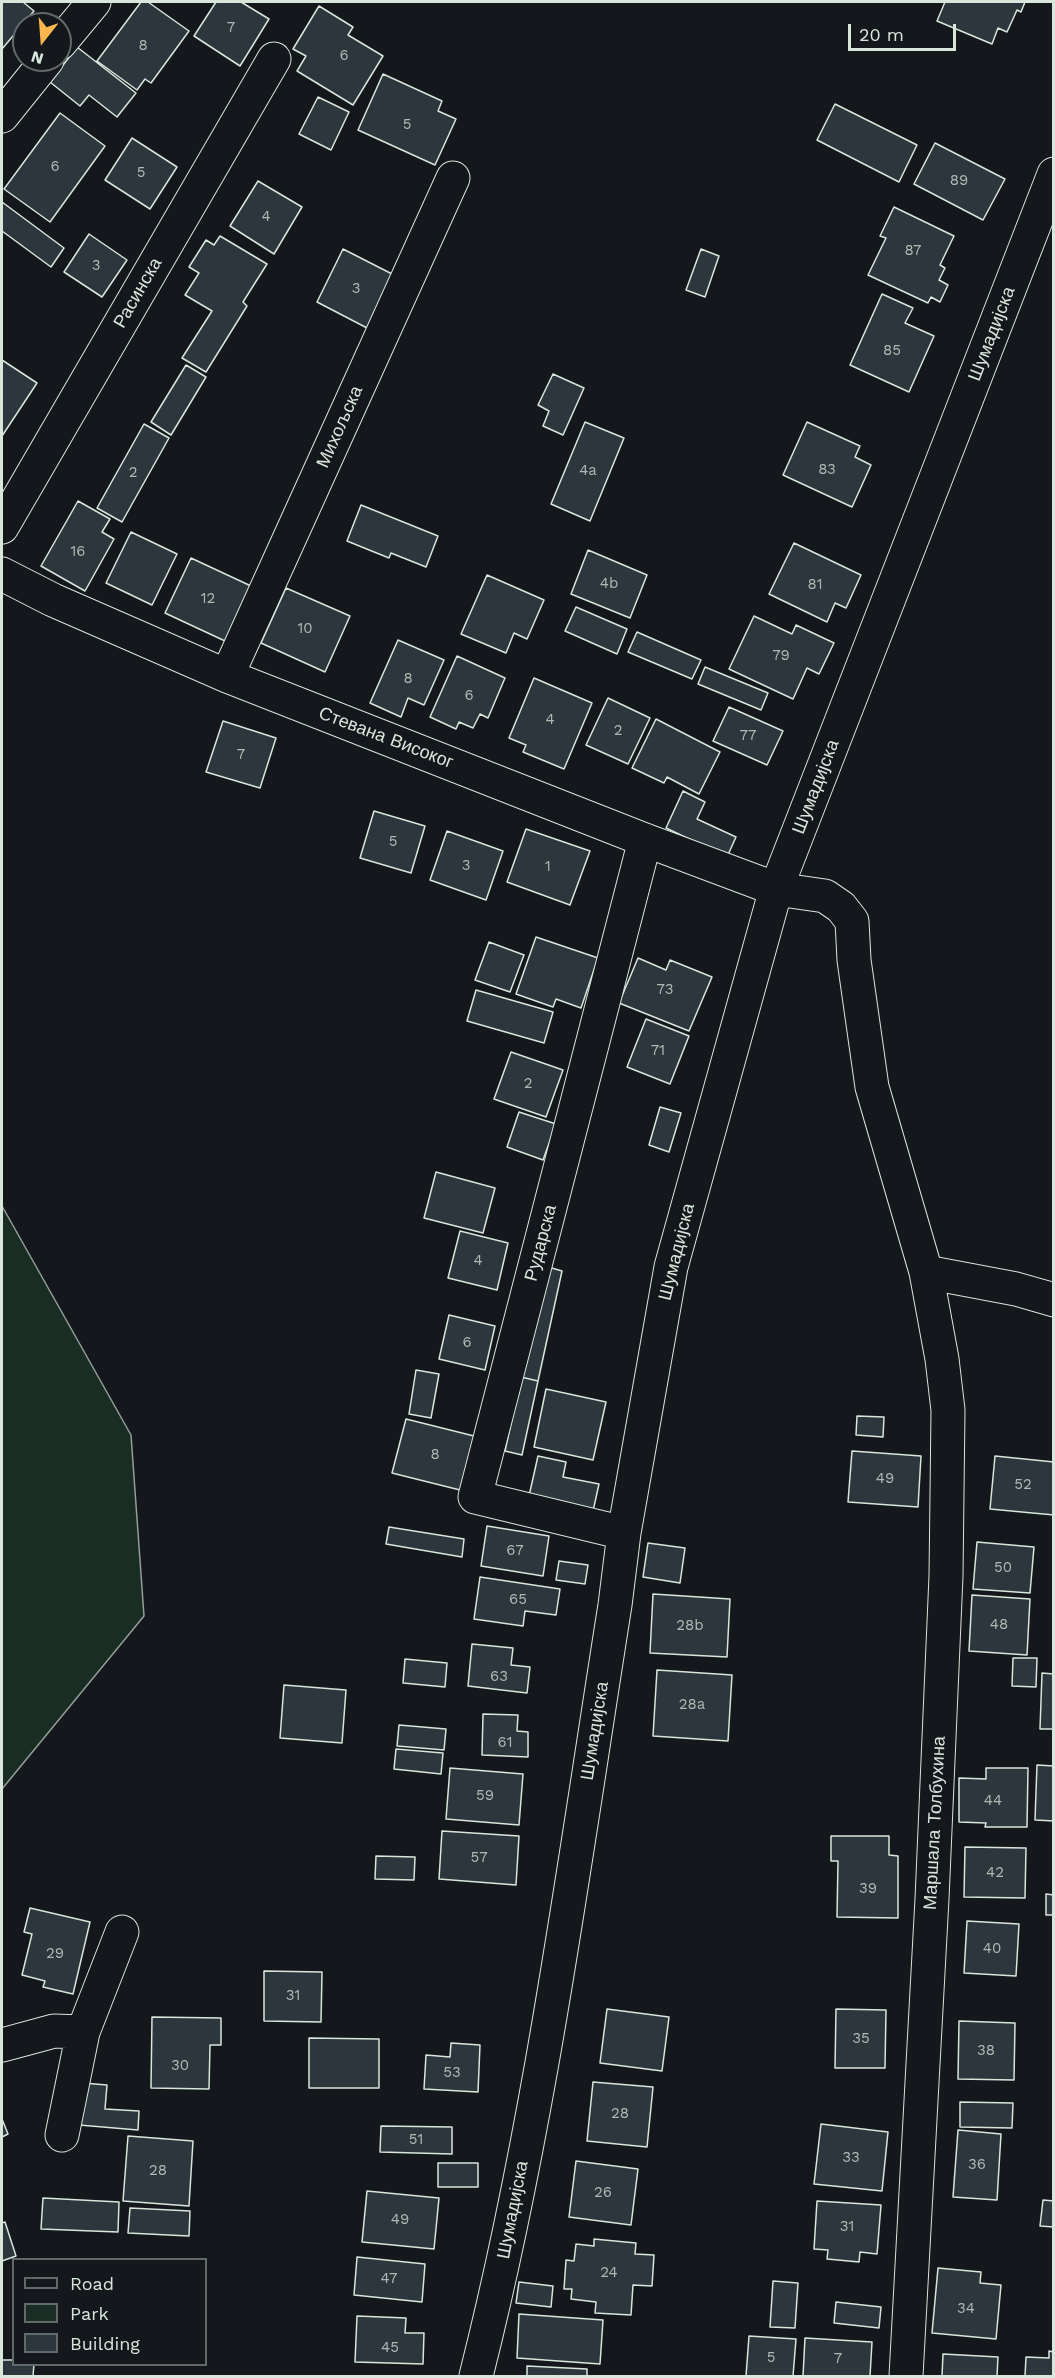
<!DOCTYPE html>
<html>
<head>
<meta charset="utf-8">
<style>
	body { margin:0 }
	#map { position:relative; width:1055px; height:2378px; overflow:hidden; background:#14181c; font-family:"Work Sans",sans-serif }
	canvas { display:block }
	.frame { position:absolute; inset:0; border:3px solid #d8e6dc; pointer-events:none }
	.legend { position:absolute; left:12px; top:2258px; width:195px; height:108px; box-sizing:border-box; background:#14181c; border:2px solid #626a69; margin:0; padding:8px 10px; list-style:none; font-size:18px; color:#d8e6dc }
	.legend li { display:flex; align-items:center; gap:12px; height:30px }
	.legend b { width:30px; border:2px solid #626a69 }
	.north { position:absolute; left:12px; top:12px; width:60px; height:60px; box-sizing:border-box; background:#14181c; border:2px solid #626a69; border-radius:50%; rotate:197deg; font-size:16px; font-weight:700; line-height:24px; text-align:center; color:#d8e6dc }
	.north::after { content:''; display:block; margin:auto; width:21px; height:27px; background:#ffb74d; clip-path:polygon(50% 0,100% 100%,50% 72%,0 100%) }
	.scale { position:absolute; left:848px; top:24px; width:108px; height:27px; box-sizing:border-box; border:3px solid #d8e6dc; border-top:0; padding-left:8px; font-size:18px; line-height:21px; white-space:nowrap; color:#d8e6dc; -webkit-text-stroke:4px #14181c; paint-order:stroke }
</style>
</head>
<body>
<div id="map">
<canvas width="1055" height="2378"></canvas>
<div class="frame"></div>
<ul class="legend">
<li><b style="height:8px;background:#14181c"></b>Road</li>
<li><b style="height:16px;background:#1a2d24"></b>Park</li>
<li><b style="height:16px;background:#2c363c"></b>Building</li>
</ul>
<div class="north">N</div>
<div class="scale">20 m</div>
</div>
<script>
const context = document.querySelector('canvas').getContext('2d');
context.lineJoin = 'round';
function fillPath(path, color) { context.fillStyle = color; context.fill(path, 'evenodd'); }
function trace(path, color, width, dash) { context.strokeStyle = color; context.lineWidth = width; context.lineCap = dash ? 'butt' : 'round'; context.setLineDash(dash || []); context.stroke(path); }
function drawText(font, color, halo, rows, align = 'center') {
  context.font = font + ' "Work Sans",sans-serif'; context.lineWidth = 4.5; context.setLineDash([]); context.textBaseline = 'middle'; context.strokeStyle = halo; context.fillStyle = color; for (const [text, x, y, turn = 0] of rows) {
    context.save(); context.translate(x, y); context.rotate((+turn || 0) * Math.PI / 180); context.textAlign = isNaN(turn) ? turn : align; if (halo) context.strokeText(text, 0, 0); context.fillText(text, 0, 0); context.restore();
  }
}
const green = new Path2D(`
	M2,1206L131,1435L144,1616L2,1789Z`);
fillPath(green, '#1a2d24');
trace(green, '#939e99', 1.5);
const building = new Path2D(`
	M2,2H23L34,11L2,49Z
	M141,2H148L189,31L151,83L145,79L137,90L97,61Z
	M216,2H241L269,19L240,66L194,36Z
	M945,2H1025L1021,12L1017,10L1007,32L998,28L992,44L937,21Z
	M319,6L353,27L348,35L383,56L353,105L297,71L306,56L293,49Z
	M77,47L136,93L117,117L89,95L80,106L50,82Z
	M383,74L442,101L438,111L456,119L435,165L358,130Z
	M318,97L349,112L331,150L299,134Z
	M835,104L917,145L899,182L817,140Z
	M60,113L105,146L50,222L4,189Z
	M132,138L177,167L150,209L105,180Z
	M935,143L1005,179L983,220L914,184Z
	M258,181L302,207L274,254L230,226Z
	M2,202L64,248L51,267L2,231Z
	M894,207L954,236L940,265L945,268L939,280L948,285L940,302L931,297L928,303L868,275L886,238L880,236Z
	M89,234L127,260L102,297L64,272Z
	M220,236L267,264L243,302L247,306L206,372L182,358L212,311L185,295L199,273L189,267L206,240L214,245Z
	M343,249L396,276L369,329L317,302Z
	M701,249L719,256L705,297L686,290Z
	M882,294L913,308L905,323L934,336L909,392L850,365Z
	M2,360L37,383L2,436Z
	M186,365L206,377L171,435L151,422Z
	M553,374L584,388L563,435L543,426L549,411L538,405Z
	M585,422L624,438L590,521L551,504Z
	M807,422L860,446L855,457L871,465L852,507L783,475Z
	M144,424L169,438L122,522L97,508Z
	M78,501L110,519L102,532L114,539L85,591L41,566Z
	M361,505L438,536L426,567L391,553L389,558L347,541Z
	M131,532L177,554L152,605L106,583Z
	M794,543L861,575L846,608L835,603L827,622L769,594Z
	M588,550L647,575L630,618L571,594Z
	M191,558L251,586L225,641L165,613Z
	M487,575L544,600L527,639L514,633L506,653L461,634Z
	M286,588L350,616L325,672L261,643Z
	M576,607L627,629L617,654L565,631Z
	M754,616L792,634L796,625L834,643L819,674L807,668L793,699L729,669Z
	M637,632L701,660L692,679L628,652Z
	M398,640L444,660L424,705L408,698L401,717L370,703Z
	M457,656L505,678L488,718L480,714L473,728L459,722L456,729L430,717Z
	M705,667L768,693L761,710L698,684Z
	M534,678L592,703L564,769L523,752L526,745L509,738Z
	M608,698L650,718L628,764L586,745Z
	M729,707L783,731L767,765L713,741Z
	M656,719L720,752L699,794L667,777L664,783L632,768Z
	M223,721L276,738L260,788L206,772Z
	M683,791L705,802L697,819L736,837L727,857L666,828Z
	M374,811L425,826L411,873L360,858Z
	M526,829L590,851L570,905L507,882Z
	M447,831L503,851L486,900L430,880Z
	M536,937L598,958L581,1008L556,999L553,1007L516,994Z
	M489,942L524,955L510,992L475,980Z
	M638,958L666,970L670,960L712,977L689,1031L619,1003Z
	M476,990L553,1012L544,1043L467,1021Z
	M646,1019L689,1036L670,1084L627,1067Z
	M511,1052L563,1070L546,1117L494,1099Z
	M660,1107L681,1113L669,1152L649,1145Z
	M519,1112L556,1124L543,1160L507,1147Z
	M436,1172L495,1188L483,1233L424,1218Z
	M460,1231L508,1243L497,1290L448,1278Z
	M545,1266L562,1271L538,1381L521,1377Z
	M449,1315L495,1326L485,1370L439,1359Z
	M416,1370L439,1374L431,1418L409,1414Z
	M521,1377L538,1381L522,1455L505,1451Z
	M546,1389L606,1402L593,1460L534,1447Z
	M857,1416L884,1417L883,1437L856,1435Z
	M406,1419L478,1437L464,1491L392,1473Z
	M852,1451L921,1456L918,1507L848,1502Z
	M538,1456L566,1462L563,1477L599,1484L593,1511L529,1496Z
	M995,1456L1054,1462V1515L990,1509Z
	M487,1526L549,1536L543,1576L481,1566Z
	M389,1527L464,1539L462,1557L386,1544Z
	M977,1542L1034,1547L1030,1593L973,1589Z
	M648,1543L685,1548L680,1583L643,1577Z
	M559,1561L588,1565L585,1584L556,1580Z
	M480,1577L560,1589L556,1615L525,1611L523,1626L474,1619Z
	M653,1594L730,1599L727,1657L650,1653Z
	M972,1595L1030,1599L1027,1655L969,1651Z
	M472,1644L513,1648L511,1665L530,1667L527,1693L468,1686Z
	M1013,1658H1037L1036,1687L1012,1686Z
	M405,1659L447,1663L445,1687L403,1683Z
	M657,1670L732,1675L728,1741L653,1736Z
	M1042,1673L1054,1674V1729H1040Z
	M284,1685L346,1690L342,1743L280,1738Z
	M483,1714L518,1715L517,1731L528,1732V1757L482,1755Z
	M399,1725L446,1729L444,1750L397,1746Z
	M396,1749L443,1753L441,1774L394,1769Z
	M1037,1765L1054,1766V1821L1035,1820Z
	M450,1768L523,1774L519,1825L446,1819Z
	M986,1768H1028L1027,1827H985L986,1823L959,1822V1778L986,1779Z
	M442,1831L519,1836L516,1885L439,1879Z
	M831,1836H889V1855L898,1856V1918L837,1917L838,1861H831Z
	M965,1847L1026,1848L1025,1898L964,1897Z
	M376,1856L415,1857L414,1880L375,1879Z
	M1046,1894L1054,1895V1915H1046Z
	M30,1908L90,1922L73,1994L43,1987L45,1981L22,1975L32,1934L24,1932Z
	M967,1921L1019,1924L1016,1976L964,1973Z
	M264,1971L322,1972L321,2022L264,2021Z
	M607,2009L669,2017L662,2071L600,2063Z
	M836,2009L886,2010L885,2068H835Z
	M152,2017L221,2018V2045H210L209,2089L151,2088Z
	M959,2021L1015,2023L1014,2080L958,2079Z
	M309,2038L379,2039V2088H309Z
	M451,2043L480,2045L478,2092L424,2089L426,2055L450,2057Z
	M593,2082L653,2087L647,2147L587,2141Z
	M83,2083L107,2085L105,2109L139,2111L138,2130L79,2125Z
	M960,2102L1013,2103L1012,2128L960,2127Z
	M2,2119L8,2134L2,2137Z
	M821,2124L888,2132L882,2191L814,2184Z
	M381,2126L452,2127V2154L380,2152Z
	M958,2130L1001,2134L997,2200L953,2197Z
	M128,2136L193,2141L189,2206L123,2201Z
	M576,2161L638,2169L631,2225L569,2217Z
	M438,2163H478V2187H438Z
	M367,2191L439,2198L434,2249L362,2242Z
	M43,2198L119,2202L118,2232L41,2229Z
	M1043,2200L1054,2201V2227L1040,2226Z
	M817,2201L881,2205L877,2254L860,2252L859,2262L827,2259L828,2250L814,2249Z
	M130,2208L190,2211L189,2236L128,2233Z
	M5,2222L16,2256L2,2261V2223Z
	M594,2239L636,2243L635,2254L654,2255L652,2286L633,2285L631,2315L595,2313L596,2302L571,2299L572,2289H564L566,2260L574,2261L576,2244L594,2246Z
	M357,2257L425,2264L422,2302L354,2295Z
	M938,2268L981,2272L980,2283L1001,2285L996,2339L932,2333Z
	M773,2281L798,2283L795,2328L770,2327Z
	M519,2282L553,2286L551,2307L516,2303Z
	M836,2302L881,2307L879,2328L834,2323Z
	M519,2314L603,2320L600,2364L517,2358Z
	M357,2316L406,2318L405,2333H424L423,2364L355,2362Z
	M749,2336L796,2339L793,2376H746Z
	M805,2338L872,2342L870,2376H803Z
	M1049,2351L1054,2352V2376H1025L1026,2357L1049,2358Z
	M943,2354L998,2357L997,2376H942Z
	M2,2360H14V2364H34L33,2376H2Z
	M527,2366L587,2369V2376H527Z`);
fillPath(building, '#2c363c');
trace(building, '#d8e6dc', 1.5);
const street = new Path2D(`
	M60,43L94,2
	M2,116L47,60
	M2,527L274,59
	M2,574L53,600L227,676L645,840L776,889L825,896L841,907L852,921L854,960L872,1087L926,1272L942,1359L948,1410L946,1576L932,1899L906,2376
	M227,676L453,178
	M926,1272L1016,1289L1054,1300
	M624,1533L475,1497L645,840
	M2,2045L54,2031L83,2032
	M62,2135L83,2032L122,1932
	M476,2376C540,2123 574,1863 615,1605L624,1533L671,1267L776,889L1054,174`);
trace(street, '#d8e6dc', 35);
trace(street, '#14181c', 33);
drawText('15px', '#adbab4', null, [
	["7",231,28],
	["8",143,46],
	["6",344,56],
	["5",407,125],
	["6",55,167],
	["5",141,173],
	["89",959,181],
	["4",266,217],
	["87",913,251],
	["3",96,266],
	["3",356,289],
	["85",892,351],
	["83",827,470],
	["4a",588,471],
	["2",133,473],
	["16",78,552],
	["4b",609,584],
	["81",815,585],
	["12",208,599],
	["10",305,629],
	["79",781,656],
	["8",408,679],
	["6",469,696],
	["4",550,720],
	["2",618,731],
	["77",748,736],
	["7",241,755],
	["5",393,842],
	["3",466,866],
	["1",548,867],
	["73",665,990],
	["71",658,1051],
	["2",528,1084],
	["4",478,1261],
	["6",467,1343],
	["8",435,1455],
	["49",885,1479],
	["52",1023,1485],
	["67",515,1551],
	["50",1003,1568],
	["65",518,1600],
	["48",999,1625],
	["28b",690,1626],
	["63",499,1677],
	["28a",692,1705],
	["61",505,1743],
	["59",485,1796],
	["44",993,1801],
	["57",479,1858],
	["42",995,1873],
	["39",868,1889],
	["40",992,1949],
	["29",55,1954],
	["31",293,1996],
	["35",861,2039],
	["38",986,2051],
	["30",180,2066],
	["53",452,2073],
	["28",620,2114],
	["51",416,2140],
	["33",851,2158],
	["36",977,2165],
	["28",158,2171],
	["26",603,2193],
	["49",400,2220],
	["31",847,2227],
	["24",609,2273],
	["47",389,2279],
	["34",966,2309],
	["45",390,2348],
	["5",771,2358],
	["7",838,2359]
]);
drawText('18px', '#d8e6dc', '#14181c', [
	["Расинска",138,293,-60],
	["Шумадијска",992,334,-69],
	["Михољска",340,427,-66],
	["Стевана Високог",386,738,21],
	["Шумадијска",816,787,-69],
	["Рударска",541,1243,-75],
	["Шумадијска",677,1252,-76],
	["Шумадијска",595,1731,-81],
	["Маршала Толбухина",935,1823,-87],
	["Шумадијска",513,2210,-79]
]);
</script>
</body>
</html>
